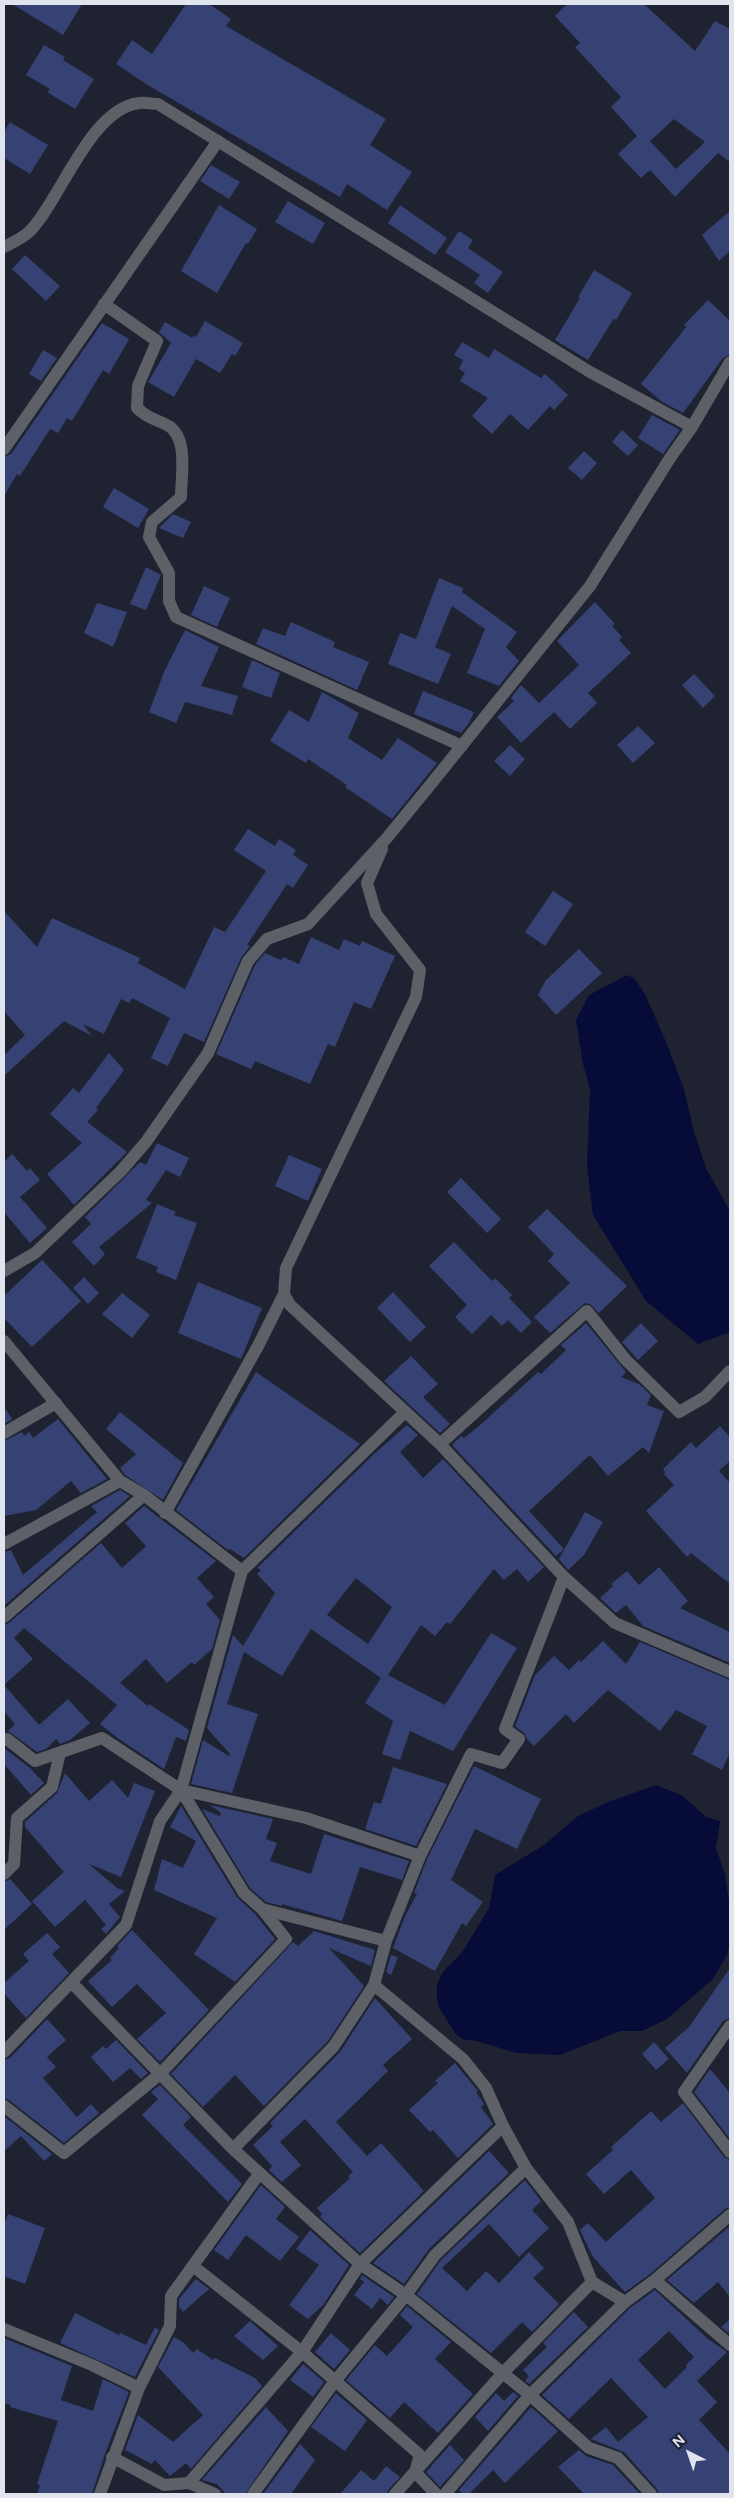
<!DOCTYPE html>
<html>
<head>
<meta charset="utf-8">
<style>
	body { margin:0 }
	#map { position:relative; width:734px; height:2498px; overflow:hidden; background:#1f2331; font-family:Figtree,sans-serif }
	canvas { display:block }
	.frame { position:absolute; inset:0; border:5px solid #e0e4ed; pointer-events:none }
	.north { position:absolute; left:664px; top:2428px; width:50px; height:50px; -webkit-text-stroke:4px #1f2331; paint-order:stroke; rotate:319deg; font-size:14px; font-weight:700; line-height:20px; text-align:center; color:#e0e4ed }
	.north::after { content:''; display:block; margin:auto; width:18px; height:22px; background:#e0e4ed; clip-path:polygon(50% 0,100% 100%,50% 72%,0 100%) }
</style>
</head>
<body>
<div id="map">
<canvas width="734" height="2498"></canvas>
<div class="frame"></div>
<div class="north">N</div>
</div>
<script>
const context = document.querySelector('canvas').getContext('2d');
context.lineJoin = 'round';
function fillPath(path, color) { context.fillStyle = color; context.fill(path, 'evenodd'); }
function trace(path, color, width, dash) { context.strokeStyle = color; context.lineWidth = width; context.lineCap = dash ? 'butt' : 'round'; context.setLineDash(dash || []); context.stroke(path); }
fillPath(new Path2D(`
	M627,975L635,979L645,994L667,1044L684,1089L694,1132L706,1168L730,1211V1332L698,1344L646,1301L593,1215L587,1166L590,1089L583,1064L576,1020L589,995Z
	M656,1785L683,1796L706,1817L720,1821L716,1848L725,1874L730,1909V1941L727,1955L713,1979L667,2019L642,2031H620L560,2055L516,2053L477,2041L462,2039L455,2033L440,2009L437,2000V1984L443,1972L463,1951L489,1908L495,1875L544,1845L578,1816L608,1802Z`), '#070b38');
fillPath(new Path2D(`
	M12,4H82L63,35Z
	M186,4H209L231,19L226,26L386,119L370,145L412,172L387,210L347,184L340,197L146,84L116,64L132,40L152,54Z
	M567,4H644L695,51L715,21L730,29V162L718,153L675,197L650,170L641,178L618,154L637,136L611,107L621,97L575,47L580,43L555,16ZM674,119L705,142L676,169L650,141Z
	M44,45L65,57L63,60L94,79L75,109L47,92L50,89L26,75Z
	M10,122L48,145L30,174L4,158V132Z
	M211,165L240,182L229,199L200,181Z
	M288,201L325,223L313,244L275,222Z
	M219,205L257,229L248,244L246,243L217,293L181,271Z
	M400,205L447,238L435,255L388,223Z
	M730,211V251L719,261L702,235Z
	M459,231L473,240L468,248L503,272L488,293L474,283L480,275L445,252Z
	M25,255L60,286L46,301L12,269Z
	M594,270L632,293L616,320L614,318L588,360L555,340L580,298L578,297Z
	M708,300L730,321V354L723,358L683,413L661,401L641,384L686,327L684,325Z
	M205,321L243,343L235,356L232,354L220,373L196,359L174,397L148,382L171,343L159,332L165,322L192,338L194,335L196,337Z
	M102,323L129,339L109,374L103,370L72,421L67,418L58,433L50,429L20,476L17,474L4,496V457L11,454L25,434Z
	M462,342L489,358L494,349L541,378L545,374L568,395L554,410L550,406L528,430L510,414L492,434L472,416L488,398L460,381L465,373L459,369L463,360L454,355Z
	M43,350L57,358L41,381L29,374Z
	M652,415L680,430L663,454L638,438Z
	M622,430L638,445L628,456L612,442Z
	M584,451L597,463L582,480L568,468Z
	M114,488L149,509L138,528L103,507Z
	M173,514L191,522L183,538L159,528Z
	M146,567L161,575L146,610L130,604Z
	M439,578L463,588L462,592L517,632L506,647L519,661L499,686L467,673L485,629L452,606L435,647L451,654L438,684L388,664L400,633L416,639Z
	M204,586L230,598L217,627L191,615Z
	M595,602L615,624L612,626L622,637L619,640L631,653L588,693L597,703L570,729L554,712L521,743L497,717L514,701L511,698L521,685L539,703L579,665L557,641Z
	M97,603L127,612L113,647L84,633Z
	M291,622L335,642L333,647L369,662L357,690L256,644L263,628L285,636Z
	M185,630L219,647L201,686L238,696L232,715L185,702L176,723L149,712L164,672Z
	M252,660L280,673L271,698L242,687Z
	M694,674L715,696L703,708L682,685Z
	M423,691L474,712L469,723L461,733L414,714Z
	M322,692L359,713L348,738L382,760L398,738L437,763L392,819L345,787L347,785L308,759L306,763L270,741L289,710L309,722Z
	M638,726L655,743L633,763L617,745Z
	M510,745L525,759L510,776L494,761Z
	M248,829L275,846L279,839L296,850L293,855L308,865L293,888L287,884L247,945L250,946L241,958L204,1042L184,1033L168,1066L151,1058L170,1018L132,998L129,1003L121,999L104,1034L83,1024L92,1036L64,1021L4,1076V1055L25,1035L4,1011V911L37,947L52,918L140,958L138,963L185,989L214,927L225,932L266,871L234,850Z
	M553,891L573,904L545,946L525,932Z
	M311,937L339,950L344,939L360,946L362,941L395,956L371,1009L354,1002L335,1047L328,1044L310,1084L255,1061L251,1069L216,1054L255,965L265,953L281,960L283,957L299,964Z
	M579,949L602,973L556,1015L538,995L546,980Z
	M109,1053L124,1070L96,1108L98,1110L87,1122L127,1152L74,1205L47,1174L82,1143L50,1114L73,1088L79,1093Z
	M157,1143L189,1158L180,1177L166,1170L146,1200L152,1203L99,1247L105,1254L94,1266L72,1242L91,1224L85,1217L140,1162L146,1165Z
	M12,1154L27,1171L30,1168L40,1180L20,1197L47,1228L30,1243L4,1212V1162Z
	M289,1155L322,1169L308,1201L275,1186Z
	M461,1178L501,1219L487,1233L447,1192Z
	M157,1204L176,1212L174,1215L197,1223L176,1280L156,1272L158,1267L136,1258Z
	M547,1209L627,1286L599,1313L590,1304L585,1303L550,1333L534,1317L570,1283L548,1261L554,1254L528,1227Z
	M454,1242L492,1281L495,1278L512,1295L509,1298L532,1322L521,1333L508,1320L502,1326L491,1315L472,1334L455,1317L467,1305L429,1266Z
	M42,1260L81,1301L32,1347L4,1318V1296Z
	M84,1277L99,1293L88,1304L73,1288Z
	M198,1282L262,1308L241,1359L178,1333Z
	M393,1292L426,1327L410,1342L377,1308Z
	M122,1293L150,1315L132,1338L102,1314Z
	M586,1323L626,1372L621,1377L639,1384L651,1395L647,1405L664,1411L649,1453L643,1447L608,1476L590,1455L529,1511L564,1549L556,1556L452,1445L461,1436L464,1438L478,1427L538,1372L541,1374L566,1350L561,1345Z
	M641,1323L658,1341L638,1360L622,1342Z
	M411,1356L438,1384L423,1397L450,1424L440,1433L384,1381Z
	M256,1372L360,1444L244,1558L230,1549L228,1550L176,1510Z
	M4,1407L12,1419L4,1424Z
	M120,1412L183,1463L163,1500L125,1475L120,1468L136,1454L106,1429Z
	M58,1419L107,1479L81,1493L71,1481L36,1510L4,1516V1441L22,1432L24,1436L29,1432L33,1438Z
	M407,1425L418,1435L400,1452L423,1478L443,1459L544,1567L528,1582L517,1569L504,1580L494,1569L450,1624L447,1622L435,1636L421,1625L388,1675L445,1705L491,1633L517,1648L453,1751L410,1731L400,1760L382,1754L393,1721L365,1703L381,1678L311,1629L282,1676L244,1652L227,1704L258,1714L232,1793L191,1784L203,1740L229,1756L230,1754L207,1728L233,1635L243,1646L275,1593L257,1574L261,1570L257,1568L374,1454ZM356,1578L392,1607L368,1644L327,1615Z
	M720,1426L730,1437V1461L719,1471L730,1483V1584L691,1553L687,1557L646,1511L674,1485L664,1474L665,1472L663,1469L691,1442L696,1448Z
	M120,1490L130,1496L4,1606V1552L11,1550L23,1575L97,1512L91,1506Z
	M144,1506L216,1561L197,1578L214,1597L206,1604L220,1620L212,1649L194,1665L192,1662L167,1683L146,1659L120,1683L148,1706L149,1704L189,1730L186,1741L176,1737L164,1769L119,1739L100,1724L117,1705L24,1628L14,1638L33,1659L4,1685L39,1725L68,1699L90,1723L70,1740L60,1744L56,1739L46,1749L37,1752L8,1731L15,1724L4,1711V1625L9,1623L101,1543L122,1568L146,1546L125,1523Z
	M585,1512L603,1522L584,1555L568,1570L559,1559Z
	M659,1567L688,1601L680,1608L730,1632V1663L643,1626L626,1605L616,1613L600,1598L613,1586L611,1584L627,1571L639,1585Z
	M603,1641L626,1664L640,1642L730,1680V1752L722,1770L692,1754L707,1726L676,1710L660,1731L608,1690L574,1723L566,1714L534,1746L527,1739L524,1733L515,1726L535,1675L554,1656L569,1670L579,1660L581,1662Z
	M4,1748L30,1768L44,1783L31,1795L4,1764Z
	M474,1766L541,1799L517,1849L475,1829L451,1880L483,1902L466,1926L462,1923L435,1971L393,1948L405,1916L417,1894L414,1893L427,1859Z
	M393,1767L447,1784L416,1846L365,1829L374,1802L381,1804Z
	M65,1773L89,1801L112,1780L128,1798L134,1783L155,1791L121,1877L89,1864L117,1888L125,1891L109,1904L120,1917L106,1934L101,1929L106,1925L85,1900L55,1927L32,1901L64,1872L25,1827V1822L57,1793Z
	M210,1805L273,1819L266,1839L277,1843L270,1861L311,1874L324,1834L409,1861L402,1880L360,1867L342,1921L282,1904V1906L266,1902L250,1888L202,1809L220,1816L221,1813Z
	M181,1806L237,1897L256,1915L275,1939L235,1982L194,1954L217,1918L154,1890L162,1859L183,1868L196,1841L170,1827Z
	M10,1879L32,1904L4,1930V1882Z
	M132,1930L209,2010L160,2062L137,2039L166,2013L137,1984L112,2007L88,1981L112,1960L110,1958L119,1948L117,1946Z
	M314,1931L375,1950L371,1966L329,1948L364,1986L328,2041L264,2106L235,2075L203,2107L171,2074L293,1942L298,1946Z
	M47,1933L60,1947L52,1954L69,1973L26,2018L4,1993V1983L29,1961L23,1954Z
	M391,1955L398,1957L391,1975L386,1972Z
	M730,1968V2018L723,2021L687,2073L665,2048L689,2027Z
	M375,1998L412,2039L383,2065L388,2071L336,2122L367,2156L381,2143L424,2191L360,2253L320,2217L322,2214L317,2208L350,2178L348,2176L353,2172L305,2119L280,2142L301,2165L282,2182L269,2170L272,2166L253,2145L273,2126L270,2123L340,2052Z
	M47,2019L66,2040L47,2057L56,2067L43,2078L77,2117L91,2104L99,2113L64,2143L9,2100L4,2098V2060L10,2058Z
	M116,2040L148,2073L141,2079L130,2068L113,2082L91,2057L103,2046L106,2049Z
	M654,2042L669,2059L656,2070L642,2054Z
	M455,2063L478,2091L476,2092L484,2104L481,2107L493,2124L458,2158L433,2130L430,2132L409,2110L438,2083L435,2081Z
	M710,2069L730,2093V2139L694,2092Z
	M160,2085L191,2117L183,2125L242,2184L228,2202L142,2115L158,2099L151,2092Z
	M683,2103L724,2157L730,2160V2207L725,2209L650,2274L625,2292L593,2257L580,2230L588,2223L606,2242L655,2198L631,2170L604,2194L586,2174L613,2150L611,2147L651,2111L661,2122Z
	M4,2116L52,2154L44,2161L21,2136L4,2151Z
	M489,2151L509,2173L429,2249L404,2284L373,2263Z
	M525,2180L541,2201L532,2210L549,2228L519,2257L489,2224L442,2268L467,2291L486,2271L499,2283L529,2252L544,2268L533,2278L559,2304L532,2332L522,2322L491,2353L417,2294L441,2260Z
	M261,2185L285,2207L276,2219L299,2237L280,2261L246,2235L228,2260L214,2250Z
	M8,2214L45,2228L25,2284L4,2276V2225Z
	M730,2226V2297L718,2282L694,2303L667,2280Z
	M310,2230L349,2265L324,2304L308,2319L289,2305L319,2265L296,2249Z
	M362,2275L394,2297L388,2305L380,2298L372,2309L354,2295L364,2282L360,2279Z
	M196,2279L209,2289L183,2312L179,2307V2299Z
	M655,2290L708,2339L727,2352L697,2381L717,2402L699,2420L730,2454V2494H659L657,2489L624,2452L591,2439L606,2427L618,2442L648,2417L611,2378L569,2419L542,2395L630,2308ZM669,2331L694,2357L686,2365L687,2367L665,2389L638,2360Z
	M407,2306L451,2342L435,2359L473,2394L438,2433L404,2402L390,2418L346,2380L375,2345L387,2356L413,2327L400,2315Z
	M574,2312L588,2327L529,2384L525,2381L529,2376L523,2370L547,2347L543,2343Z
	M75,2313L119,2335L120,2333L146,2345L155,2327L159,2330L135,2377L60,2343Z
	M730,2319V2334L721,2327Z
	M250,2321L278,2346L263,2360L234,2336Z
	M331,2333L350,2350L334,2369L315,2352Z
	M174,2337L183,2342L193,2353L197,2349L213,2360L215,2358L255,2378L262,2386L191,2469L186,2463L170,2476L155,2460L152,2464L125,2450L138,2415L173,2442L203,2415L158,2367Z
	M4,2338L72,2366L61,2400L93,2411L103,2379L129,2392L105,2454L92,2494H37L40,2485L37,2484L58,2421L10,2407L11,2405L4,2403Z
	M303,2364L324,2382L313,2397L290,2380Z
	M513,2392L518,2396L488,2431L475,2417L496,2393L504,2401Z
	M336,2393L367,2420L345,2451L311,2427Z
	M266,2407L288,2431L245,2494H226L217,2484L202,2480Z
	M531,2407L558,2431L505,2483L493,2470L469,2494H463L459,2490Z
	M300,2444L315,2460L291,2494H263Z
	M450,2445L464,2460L440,2487L426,2472Z
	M579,2450L586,2456L613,2465L640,2494H584L558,2467Z
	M386,2466L400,2477L389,2489L387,2494H340L361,2470L374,2481Z`), '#354273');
trace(new Path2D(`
	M4,247C12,243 23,238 30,231C61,199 90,109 139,103C145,102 152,104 158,104L590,372L692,427
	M104,304L157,341L138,386L137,408C149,419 153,418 167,425C189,436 181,476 181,497L152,522L149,537L169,573V601L176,617L462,746
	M4,449L218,141
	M382,849L367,883L376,914L420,970L416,997L286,1268L284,1294L290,1305L439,1443L564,1577L615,1623L730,1672
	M4,1271L35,1253L121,1171L146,1142L208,1053L248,961L267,939L308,924L386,839L431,784L590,586L670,458L692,427L730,362
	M4,1341L120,1481L144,1495L242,1571L181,1790L244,1893L262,1909L286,1939L160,2074L64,2153L4,2106
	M4,1433L56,1403
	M440,1444L587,1311L625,1359L679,1412L705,1397L730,1371
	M165,1513L258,1346L284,1294
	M4,1544L120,1481
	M242,1571L405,1412
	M4,1617L144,1495
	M4,1740L7,1739L35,1761L102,1738L181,1790L160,1821L126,1925L4,2052
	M181,1790L306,1818L420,1856
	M4,1874L14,1864L17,1818L52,1787L60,1753
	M262,1909L386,1941L374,1985L334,2046L233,2149L360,2264L406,2295L530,2395L589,2448L618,2458L651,2494
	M386,1941L420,1856L471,1754L502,1763L519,1739L505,1729L564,1577
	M72,1983L233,2149
	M374,1985L463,2059L486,2088L503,2126L526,2168L568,2222L592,2282L625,2302
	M730,2026L684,2092L730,2152
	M193,2266L302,2352L420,2455L415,2472L436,2494
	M655,2280L730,2345
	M4,2329L92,2365L139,2388L100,2494
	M139,2388L170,2326L171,2296L259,2174
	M112,2457L164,2485L189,2483L302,2352L360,2264L503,2126
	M189,2483L215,2494
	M253,2494L335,2381L406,2295L435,2255L526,2168
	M395,2494L502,2374L592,2282
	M445,2494L530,2395L625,2302L655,2280L730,2215`), '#5d6067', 12);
</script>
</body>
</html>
